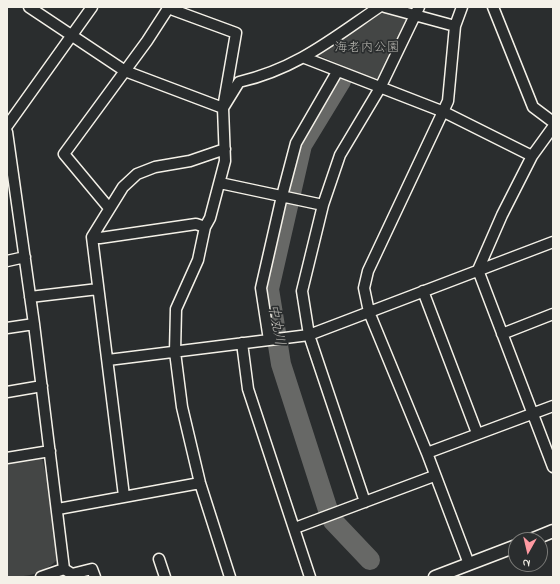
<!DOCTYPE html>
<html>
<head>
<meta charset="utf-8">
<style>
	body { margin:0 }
	#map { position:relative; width:560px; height:584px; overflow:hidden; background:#2a2d2e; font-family:"Indie Flower",sans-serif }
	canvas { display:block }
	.frame { position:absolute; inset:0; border:8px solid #f4f1e8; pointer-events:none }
	.north { position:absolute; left:508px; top:532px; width:40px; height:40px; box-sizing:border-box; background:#2a2d2e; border:1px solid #7b7b78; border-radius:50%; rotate:188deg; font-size:11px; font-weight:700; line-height:16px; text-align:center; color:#f4f1e8 }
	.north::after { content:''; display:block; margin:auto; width:14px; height:18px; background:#ff9aa2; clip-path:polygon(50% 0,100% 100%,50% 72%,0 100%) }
</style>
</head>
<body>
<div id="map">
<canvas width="560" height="584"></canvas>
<div class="frame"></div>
<div class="north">N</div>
</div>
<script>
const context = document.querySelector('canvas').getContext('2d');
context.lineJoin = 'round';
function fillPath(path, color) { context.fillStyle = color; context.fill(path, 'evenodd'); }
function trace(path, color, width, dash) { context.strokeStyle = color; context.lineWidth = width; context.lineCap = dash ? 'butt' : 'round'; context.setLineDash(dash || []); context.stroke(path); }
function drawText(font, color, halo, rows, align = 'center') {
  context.font = font + ' "Indie Flower","Klee One",sans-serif'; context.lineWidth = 3.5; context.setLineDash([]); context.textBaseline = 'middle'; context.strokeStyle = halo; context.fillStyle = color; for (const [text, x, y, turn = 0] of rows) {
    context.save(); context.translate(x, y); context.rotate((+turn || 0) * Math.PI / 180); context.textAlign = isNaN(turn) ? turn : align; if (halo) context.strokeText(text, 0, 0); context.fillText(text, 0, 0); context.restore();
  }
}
fillPath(new Path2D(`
	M383,9L412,18L380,78L373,79L318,55Z
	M33,455L42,458L53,507L59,558C44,574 28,577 7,577V460Z`), '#444645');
trace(new Path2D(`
	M341,81L302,145L269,289L281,364L328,510L333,521L370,560`), '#676866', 20);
const minor = new Path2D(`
	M29,7L125,71L223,108L236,33L168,8
	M385,7L455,26
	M462,7L455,26L448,101L368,271L364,288L369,312L427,453L469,564
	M493,7L533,107L553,122
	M305,58L444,112L532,156
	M7,126L92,7
	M553,127L532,156L502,215L478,270L553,467
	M7,132L34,324L64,569
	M220,183L323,205
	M109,208L64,154L147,41L169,7
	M92,237L100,238L196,224L205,227
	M7,261L25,257
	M423,291L477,433
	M30,297L98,289
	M7,328L34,324
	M502,334L553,314
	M269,340L261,288L282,196L296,143L337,72
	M242,343L248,389L310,577
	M108,360L309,335L553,242
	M7,392L42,386
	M427,453L553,406
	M7,458L50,451
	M124,496L92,237L123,187L137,174L155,167L190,161L225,149
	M365,502L309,335L302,291L323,205L340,155L380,88L419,7
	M58,509L200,483
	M295,528L434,476
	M159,559L165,577
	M64,569L72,574L92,569L95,577
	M41,577L64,569
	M230,577L200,483L182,407L175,352L176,309L198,260L205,227L210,218L225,161L223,108L239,82C296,69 332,39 379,7`);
const tertiary = new Path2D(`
	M531,540L553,531
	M435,577L516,546`);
trace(minor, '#f4f1e8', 13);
trace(tertiary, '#f4f1e8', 15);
trace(minor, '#2a2d2e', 10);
trace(tertiary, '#2a2d2e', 12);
drawText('13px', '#b6b5af', '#2a2d2e', [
	["海老内公園",367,49]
]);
drawText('italic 14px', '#b5b3ae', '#2a2d2e', [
	["中丸川",275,325,80]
]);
</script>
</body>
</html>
